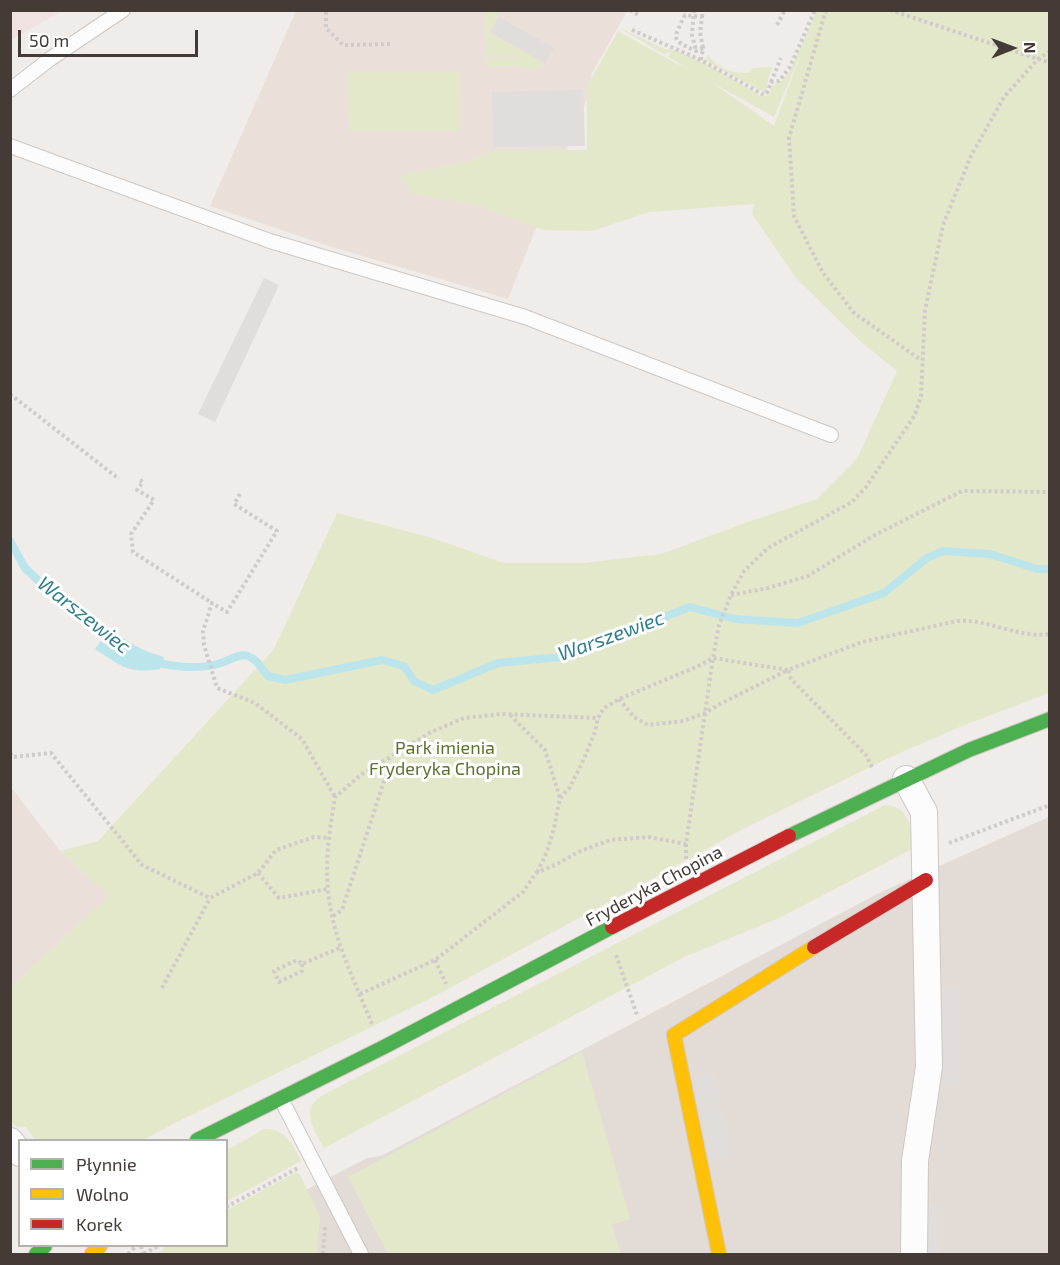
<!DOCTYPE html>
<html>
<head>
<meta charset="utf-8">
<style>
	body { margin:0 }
	#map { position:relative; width:1060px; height:1265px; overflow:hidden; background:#efece9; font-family:"Exo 2",sans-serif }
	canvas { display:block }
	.frame { position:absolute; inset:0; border:12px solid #443b36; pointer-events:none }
	.legend { position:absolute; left:18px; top:1139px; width:210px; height:108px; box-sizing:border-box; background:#fff; border:2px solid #b4b1af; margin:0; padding:8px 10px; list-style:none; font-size:18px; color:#443b36 }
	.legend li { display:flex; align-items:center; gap:12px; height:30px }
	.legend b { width:30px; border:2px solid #b4b1af }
	.north { position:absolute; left:982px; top:18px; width:60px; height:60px; -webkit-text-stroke:4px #fff; paint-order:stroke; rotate:89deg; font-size:16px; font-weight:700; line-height:24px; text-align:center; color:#443b36 }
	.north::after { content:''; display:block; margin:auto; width:21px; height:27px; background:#443b36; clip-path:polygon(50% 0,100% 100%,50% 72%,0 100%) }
	.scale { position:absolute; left:18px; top:30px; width:180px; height:27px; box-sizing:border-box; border:3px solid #443b36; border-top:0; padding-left:8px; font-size:18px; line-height:21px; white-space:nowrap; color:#443b36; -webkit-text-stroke:4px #fff; paint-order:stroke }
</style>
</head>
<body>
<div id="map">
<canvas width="1060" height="1265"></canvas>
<div class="frame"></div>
<ul class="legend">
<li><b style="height:8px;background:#4caf50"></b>Płynnie</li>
<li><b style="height:8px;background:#ffc107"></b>Wolno</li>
<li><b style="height:8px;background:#c62828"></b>Korek</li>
</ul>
<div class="north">N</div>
<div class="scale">50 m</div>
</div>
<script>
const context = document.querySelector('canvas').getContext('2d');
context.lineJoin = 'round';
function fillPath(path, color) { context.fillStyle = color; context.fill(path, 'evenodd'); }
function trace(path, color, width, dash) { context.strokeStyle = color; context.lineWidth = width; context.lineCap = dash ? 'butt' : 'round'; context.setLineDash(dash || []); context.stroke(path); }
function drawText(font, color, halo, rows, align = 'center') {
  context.font = font + ' "Exo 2",sans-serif'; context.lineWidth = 6; context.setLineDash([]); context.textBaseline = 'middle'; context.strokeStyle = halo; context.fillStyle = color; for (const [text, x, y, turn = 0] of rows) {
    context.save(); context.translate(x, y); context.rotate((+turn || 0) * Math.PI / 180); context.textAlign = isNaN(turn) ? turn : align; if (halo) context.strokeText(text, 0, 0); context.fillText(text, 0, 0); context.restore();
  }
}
fillPath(new Path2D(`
	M1049,817V1254H203L226,1246L283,1202L367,1158L381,1156L881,892Z`), '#e3dcd6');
fillPath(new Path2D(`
	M296,11H627L591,75L594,81L508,299L332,247L210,206Z
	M11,787L60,851L110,896L11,987Z`), '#eae0d9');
fillPath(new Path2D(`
	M11,10H62V11L11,40Z`), '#f1e2e2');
fillPath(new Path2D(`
	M817,10L1049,11V693L962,726L895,755L747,827L437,995L175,1123L143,1140H35L26,1127H16L10,1120L11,987L109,896L60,851L98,841L274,649L337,513L429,537L504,563H584L661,554L742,524L817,499L857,459L897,371L859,340L796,278L752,214L754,204L649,212L592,231L543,230L480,206L412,193L400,176L469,161L494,150H587V86L618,31L677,64L684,66L668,57L670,53L667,52L665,55L618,27L665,49C689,49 739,84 762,96H766L770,93L772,86L780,83L791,69ZM801,53L774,126L713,83L774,117Z
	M485,11H501L489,33L546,65L535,69L512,66H486L485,60L515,59V57H486Z
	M708,55C718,69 732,73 748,73L753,68L773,67L769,76L766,92H763L708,62L706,58Z
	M348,72H459L460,131H349Z
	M885,805C910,806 911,828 914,848L779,918L684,957L324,1148C315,1130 299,1111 321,1096Z
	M582,1052L630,1219L612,1224L621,1254H388L348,1177Z
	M264,1129C284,1128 293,1144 301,1161L227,1201V1150Z
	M295,1173H299L320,1216L317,1254H157L167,1246H226L227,1210Z`), '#e4e8ca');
fillPath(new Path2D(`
	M499,17L554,48L545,63L490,32Z
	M583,90L585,146L494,147L492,92Z
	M264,278L279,285L215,422L198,414Z
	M958,986L960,1084L929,1085L927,987Z
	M714,1073L731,1155L710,1159L693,1077Z
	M915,1204L941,1205L940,1254H914Z`), '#e0ddda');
fillPath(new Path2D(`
	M110,628C127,642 142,651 164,657L160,669C128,674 121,666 95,649Z`), '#bbe5eb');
trace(new Path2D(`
	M10,541L25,568L58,599L113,640
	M154,662C177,667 198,670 221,663C229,661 238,653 248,656C257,659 262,669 268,676L285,680L382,660L404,666L414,681L433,690L498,663L561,657L690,607L735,619L798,623L884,593L927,558L943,551L990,554L1037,569H1050`), '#bbe5eb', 8);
const lane = new Path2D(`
	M10,90L50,59L123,10
	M10,146L270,241L525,317L831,435
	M281,1099L361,1254`);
const street = new Path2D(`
	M906,779L924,812L929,1067L915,1161L914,1254
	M10,1141L20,1153`);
const fast = new Path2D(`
	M789,836L969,750L1050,719
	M197,1140L384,1047L612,927
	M36,1254L45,1246`);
const slow = new Path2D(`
	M92,1254L100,1246
	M719,1254L674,1035L814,947`);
const jam = new Path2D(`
	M612,927L789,836
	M814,947L926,880`);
trace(lane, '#ccc8c5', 16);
trace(street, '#ccc8c5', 28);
trace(fast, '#cfc8c2', 16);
trace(slow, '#cfc8c2', 16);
trace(jam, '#cfc8c2', 16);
trace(new Path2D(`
	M630,10L640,16
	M694,10L692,35L696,50
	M826,10L789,138L794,216L823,273L854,313L921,360
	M890,10L1050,63
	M326,12V28L343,45L393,44
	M702,17L703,10
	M777,25L785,10
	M632,30L701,60L764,95L768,91L771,82L779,81L790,67L815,10
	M701,60L703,48L696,51C670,39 673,40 685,15L702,17L700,32L703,48
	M771,82L781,58
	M10,394L119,479
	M140,480L143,482L137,490L154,500L131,534L133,552L212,603
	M240,494L234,504L277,531L227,612L212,603L203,631L204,645L217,688L255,703L302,739L335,797
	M731,595L768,588L808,576L873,536L962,491L1050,492
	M510,715L545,750L560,798
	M10,753L13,757L51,753L142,865L210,898L258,873L276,850L314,837L329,838
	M872,767L866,755L791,679L788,670L862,642L957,621C988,618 1018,639 1050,634
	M949,843L1050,805
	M686,859V844L713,658L719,625L731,595L744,571L768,548L852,502L866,487L915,415L921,396L925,310L943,225L971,156L1004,97L1038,59L1050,51
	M537,872L547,852L554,828L560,798L570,787L583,761L595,732L598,718
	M258,873L279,898L327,889
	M333,916L342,910L386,775L389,759
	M616,955L637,1015
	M435,960L446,984
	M302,964V971L279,982L274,971L297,960L302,964L342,947
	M162,988L210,898
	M360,994L435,960L523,892L536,873L559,863L578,852L610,840L648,837L686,844
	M372,1024C355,982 331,935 328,889C325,859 330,827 335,797L362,774L431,732L464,718L502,714L598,718L604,708L619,699L701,665L713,658L788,670L718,705L705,713L683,721L648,725L634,717L619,699
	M226,1207L298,1168
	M141,1246L143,1254
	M128,1254L136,1246
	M144,1254L158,1246
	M323,1254L325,1226`), '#d0cbca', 4, [3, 3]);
trace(lane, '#fdfcfc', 14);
trace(street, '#fdfcfc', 26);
trace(fast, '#4caf50', 14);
trace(slow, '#ffc107', 14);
trace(jam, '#c62828', 14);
drawText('18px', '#5a732c', '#fff', [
	["Park imienia",445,748],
	["Fryderyka Chopina",445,769]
]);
drawText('18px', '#443b36', '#fff', [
	["Fryderyka Chopina",654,886,-28]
]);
drawText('italic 20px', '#2d7e8c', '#fff', [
	["Warszewiec",84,615,38],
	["Warszewiec",611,636,-20]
]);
</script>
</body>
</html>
